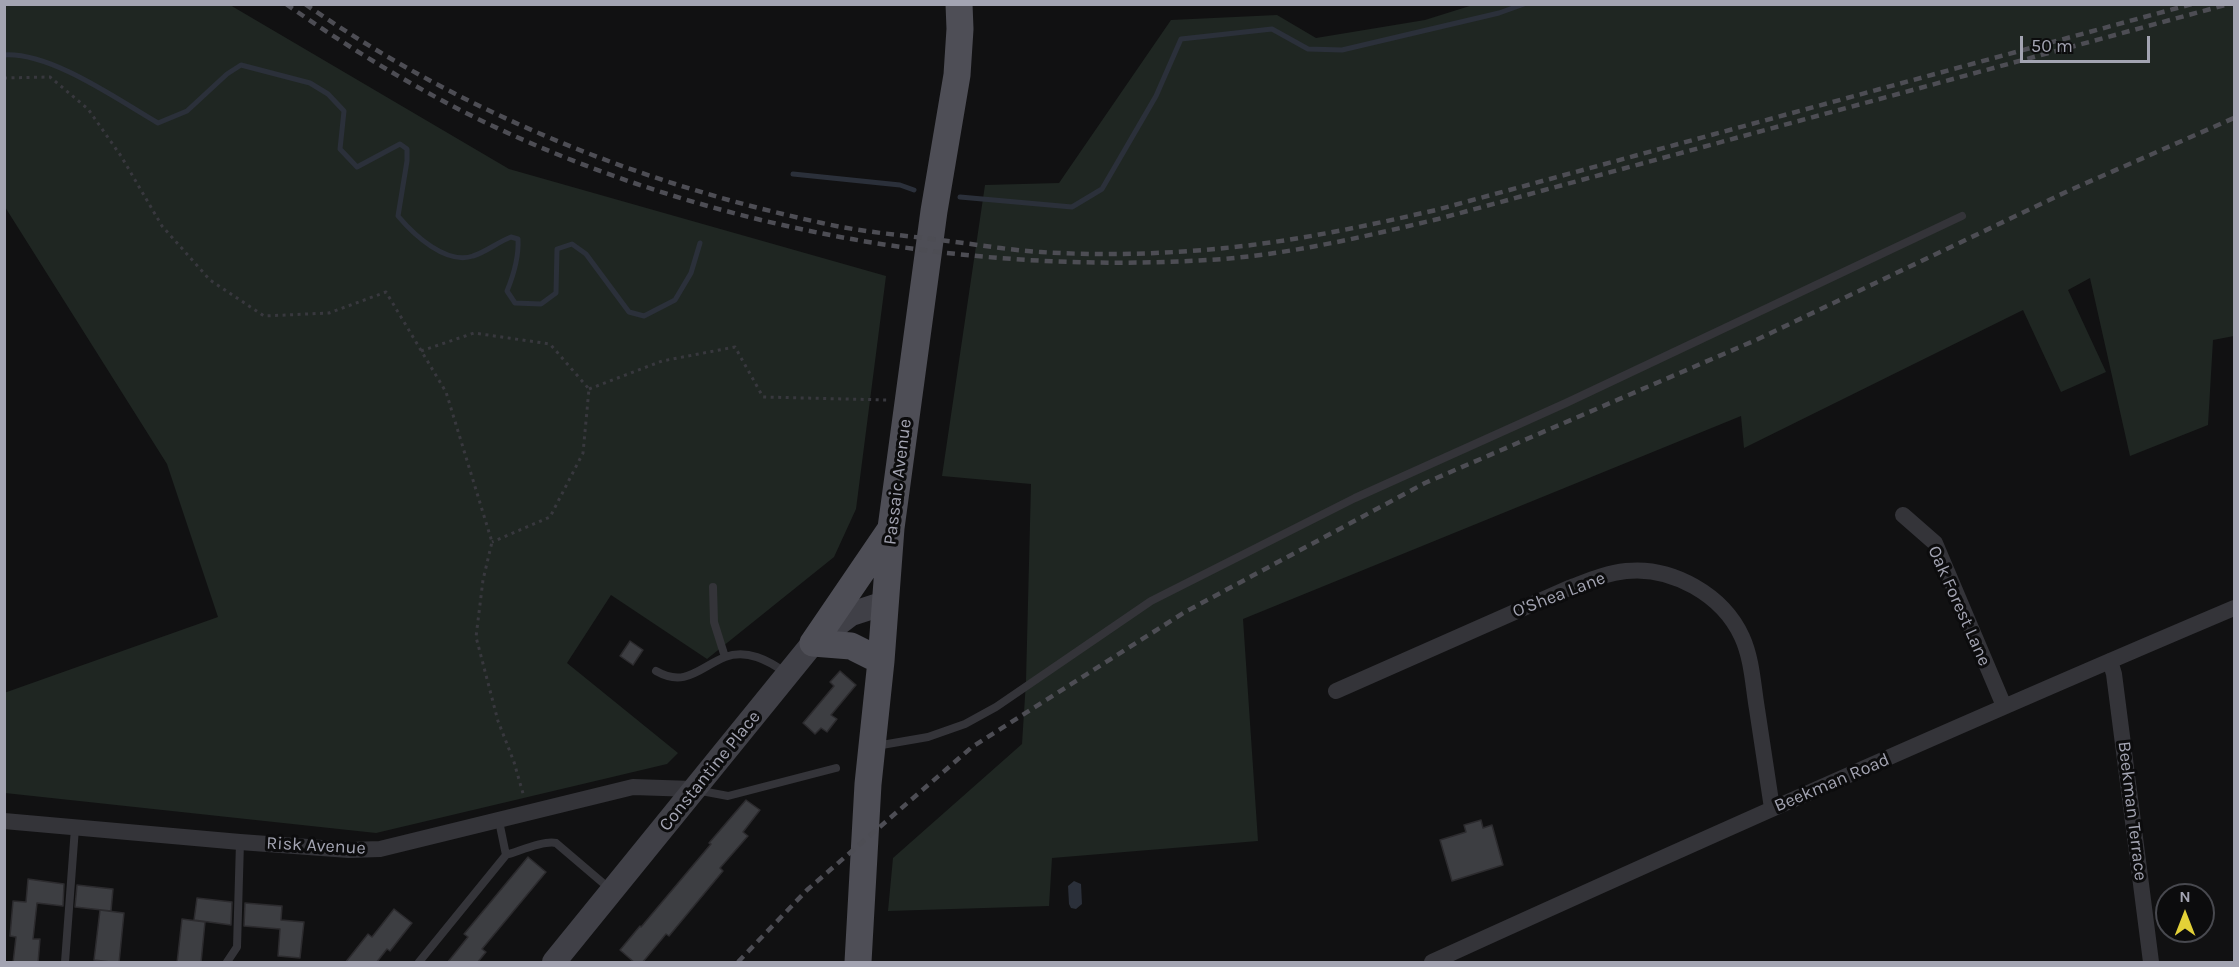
<!DOCTYPE html>
<html>
<head>
<meta charset="utf-8">
<style>
	body { margin:0 }
	#map { position:relative; width:2239px; height:967px; overflow:hidden; background:#111112; font-family:Karla,sans-serif }
	canvas { display:block }
	.frame { position:absolute; inset:0; border:6px solid #a3a4b2; pointer-events:none }
	.north { position:absolute; left:2155px; top:883px; width:60px; height:60px; box-sizing:border-box; background:#0c0c0d; border:2px solid #48494f; border-radius:50%; rotate:0deg; font-size:16px; font-weight:700; line-height:24px; text-align:center; color:#a3a4b2 }
	.north::after { content:''; display:block; margin:auto; width:21px; height:27px; background:#e3d138; clip-path:polygon(50% 0,100% 100%,50% 72%,0 100%) }
	.scale { position:absolute; left:2020px; top:36px; width:130px; height:27px; box-sizing:border-box; border:3px solid #a3a4b2; border-top:0; padding-left:8px; font-size:18px; line-height:21px; white-space:nowrap; color:#a3a4b2; -webkit-text-stroke:4px #0c0c0d; paint-order:stroke }
</style>
</head>
<body>
<div id="map">
<canvas width="2239" height="967"></canvas>
<div class="frame"></div>
<div class="north">N</div>
<div class="scale">50 m</div>
</div>
<script>
const context = document.querySelector('canvas').getContext('2d');
context.lineJoin = 'round';
function fillPath(path, color) { context.fillStyle = color; context.fill(path, 'evenodd'); }
function trace(path, color, width, dash) { context.strokeStyle = color; context.lineWidth = width; context.lineCap = dash ? 'butt' : 'round'; context.setLineDash(dash || []); context.stroke(path); }
function drawText(font, color, halo, rows, align = 'center') {
  context.font = font + ' Karla,sans-serif'; context.lineWidth = 6; context.setLineDash([]); context.textBaseline = 'middle'; context.strokeStyle = halo; context.fillStyle = color; for (const [text, x, y, turn = 0] of rows) {
    context.save(); context.translate(x, y); context.rotate((+turn || 0) * Math.PI / 180); context.textAlign = isNaN(turn) ? turn : align; if (halo) context.strokeText(text, 0, 0); context.fillText(text, 0, 0); context.restore();
  }
}
fillPath(new Path2D(`
	M1476,4L2234,5V336L2213,340L2208,425L2130,456L2090,278L2068,290L2106,372L2061,392L2023,310L1744,448L1741,416L1243,619L1258,841L1052,858L1049,906L888,911L893,858L1022,744L1026,681L1031,484L942,476L985,185L1059,183L1171,20L1277,15L1316,38L1425,20Z
	M5,5H230L509,169L886,276L856,509L834,557L707,659L611,595L567,663L678,753L667,764L376,833L5,793L4,693L218,617L167,464L5,207Z`), '#1f2622');
fillPath(new Path2D(`
	M1074,881L1081,884L1082,904L1076,909L1071,908L1069,904L1068,886Z`), '#2b303a');
trace(new Path2D(`
	M4,55C51,52 118,100 158,123L187,111L227,74L241,65L310,83L328,94L344,111L340,149L357,167L400,144L407,149V161L398,216C414,235 446,265 473,256C486,252 498,242 511,237L518,239C519,258 514,274 507,291L515,303L541,304L556,293L557,249L572,244L586,254L629,312L644,316L675,300L691,273L700,243
	M793,174L900,185L914,190
	M960,197L1072,207L1102,189L1156,96L1181,39L1272,29L1308,49L1342,50L1499,13L1524,4`), '#2b303a', 5);
const building = new Path2D(`
	M630,641L643,650L633,665L620,656Z
	M840,671L856,685L831,715L837,719L827,732L821,728L815,734L803,723L834,686L830,682Z
	M746,800L760,810L743,832L748,836L720,868L723,871L669,936L666,934L642,963H635L620,950L640,926L641,927L711,844L709,843Z
	M1481,820L1483,828L1492,825L1503,865L1452,881L1440,840L1466,832L1464,825Z
	M528,857L546,872L482,949L486,952L477,963H447L468,937L464,934Z
	M28,879L64,884L63,906L37,903L33,939H40L38,963H13L16,937L10,936L13,901L26,902Z
	M77,885L113,889L111,911L75,907Z
	M197,898L232,902L231,925L194,920Z
	M245,903L282,906L281,920L304,922L300,958L278,956L280,929L244,926Z
	M394,909L412,923L390,951L387,949L376,963H345L368,934L372,937Z
	M100,910L124,913L119,963L94,960Z
	M182,919L205,922L201,963H177Z`);
fillPath(building, '#3d3e42');
trace(building, '#2c2b2e', 1.5);
trace(new Path2D(`
	M4,78L50,77L88,109L121,156L162,226L210,280L264,316L329,313L386,292L446,392L492,542L483,580L476,637L498,721L514,762L524,797
	M421,351L474,333L550,344L589,389L583,453L550,517L492,542
	M589,389L662,361L735,347L763,397L887,400`), '#38383e', 3, [3, 4.5]);
trace(new Path2D(`
	M713,587L714,622L725,657
	M656,671C686,688 700,667 725,657C747,649 768,660 786,673
	M876,746L928,737L965,724L996,707L1151,601L1355,498L1566,403L1962,216
	M696,790L728,796L836,768
	M506,855C520,851 544,840 556,843L610,889
	M65,962L75,828
	M227,962L237,947L240,842
	M419,962L506,855L499,821`), '#343439', 8);
trace(new Path2D(`
	M1903,515L1935,543L2004,706
	M2110,661L2114,674L2151,962
	M1336,691L1569,588C1588,581 1606,573 1626,571C1672,566 1723,595 1742,637C1752,659 1753,685 1757,709C1762,742 1767,775 1772,808
	M4,821L240,842L349,850L380,849L633,787L693,789
	M1432,962C1698,841 1965,722 2234,608`), '#343439', 16);
trace(new Path2D(`
	M554,962L813,643L851,614L885,603`), '#404047', 24);
trace(new Path2D(`
	M813,643L890,530
	M813,643L851,646L881,661
	M858,962L868,784L881,661L891,528L934,211L957,75L960,29L959,4`), '#4e4e56', 27);
trace(new Path2D(`
	M286,4C346,46 408,84 474,117C703,229 969,277 1223,259C1296,253 1367,236 1438,219L2229,4
	M305,4C461,112 637,183 822,223C861,232 901,235 940,240C974,244 1007,250 1041,252C1100,256 1166,254 1225,248C1296,241 1366,226 1436,210L2192,4
	M738,962L807,890L972,747L1185,612L1425,483L1756,340L2068,191L2234,118`), '#4d4d54', 4.5, [8, 6]);
drawText('18px', '#a3a4b2', '#0c0c0d', [
	["Passaic Avenue",898,482,-83],
	["O'Shea Lane",1559,595,-21],
	["Oak Forest Lane",1959,606,66],
	["Constantine Place",710,771,-51],
	["Beekman Road",1832,783,-23],
	["Beekman Terrace",2132,811,83],
	["Risk Avenue",316,846,3]
]);
</script>
</body>
</html>
